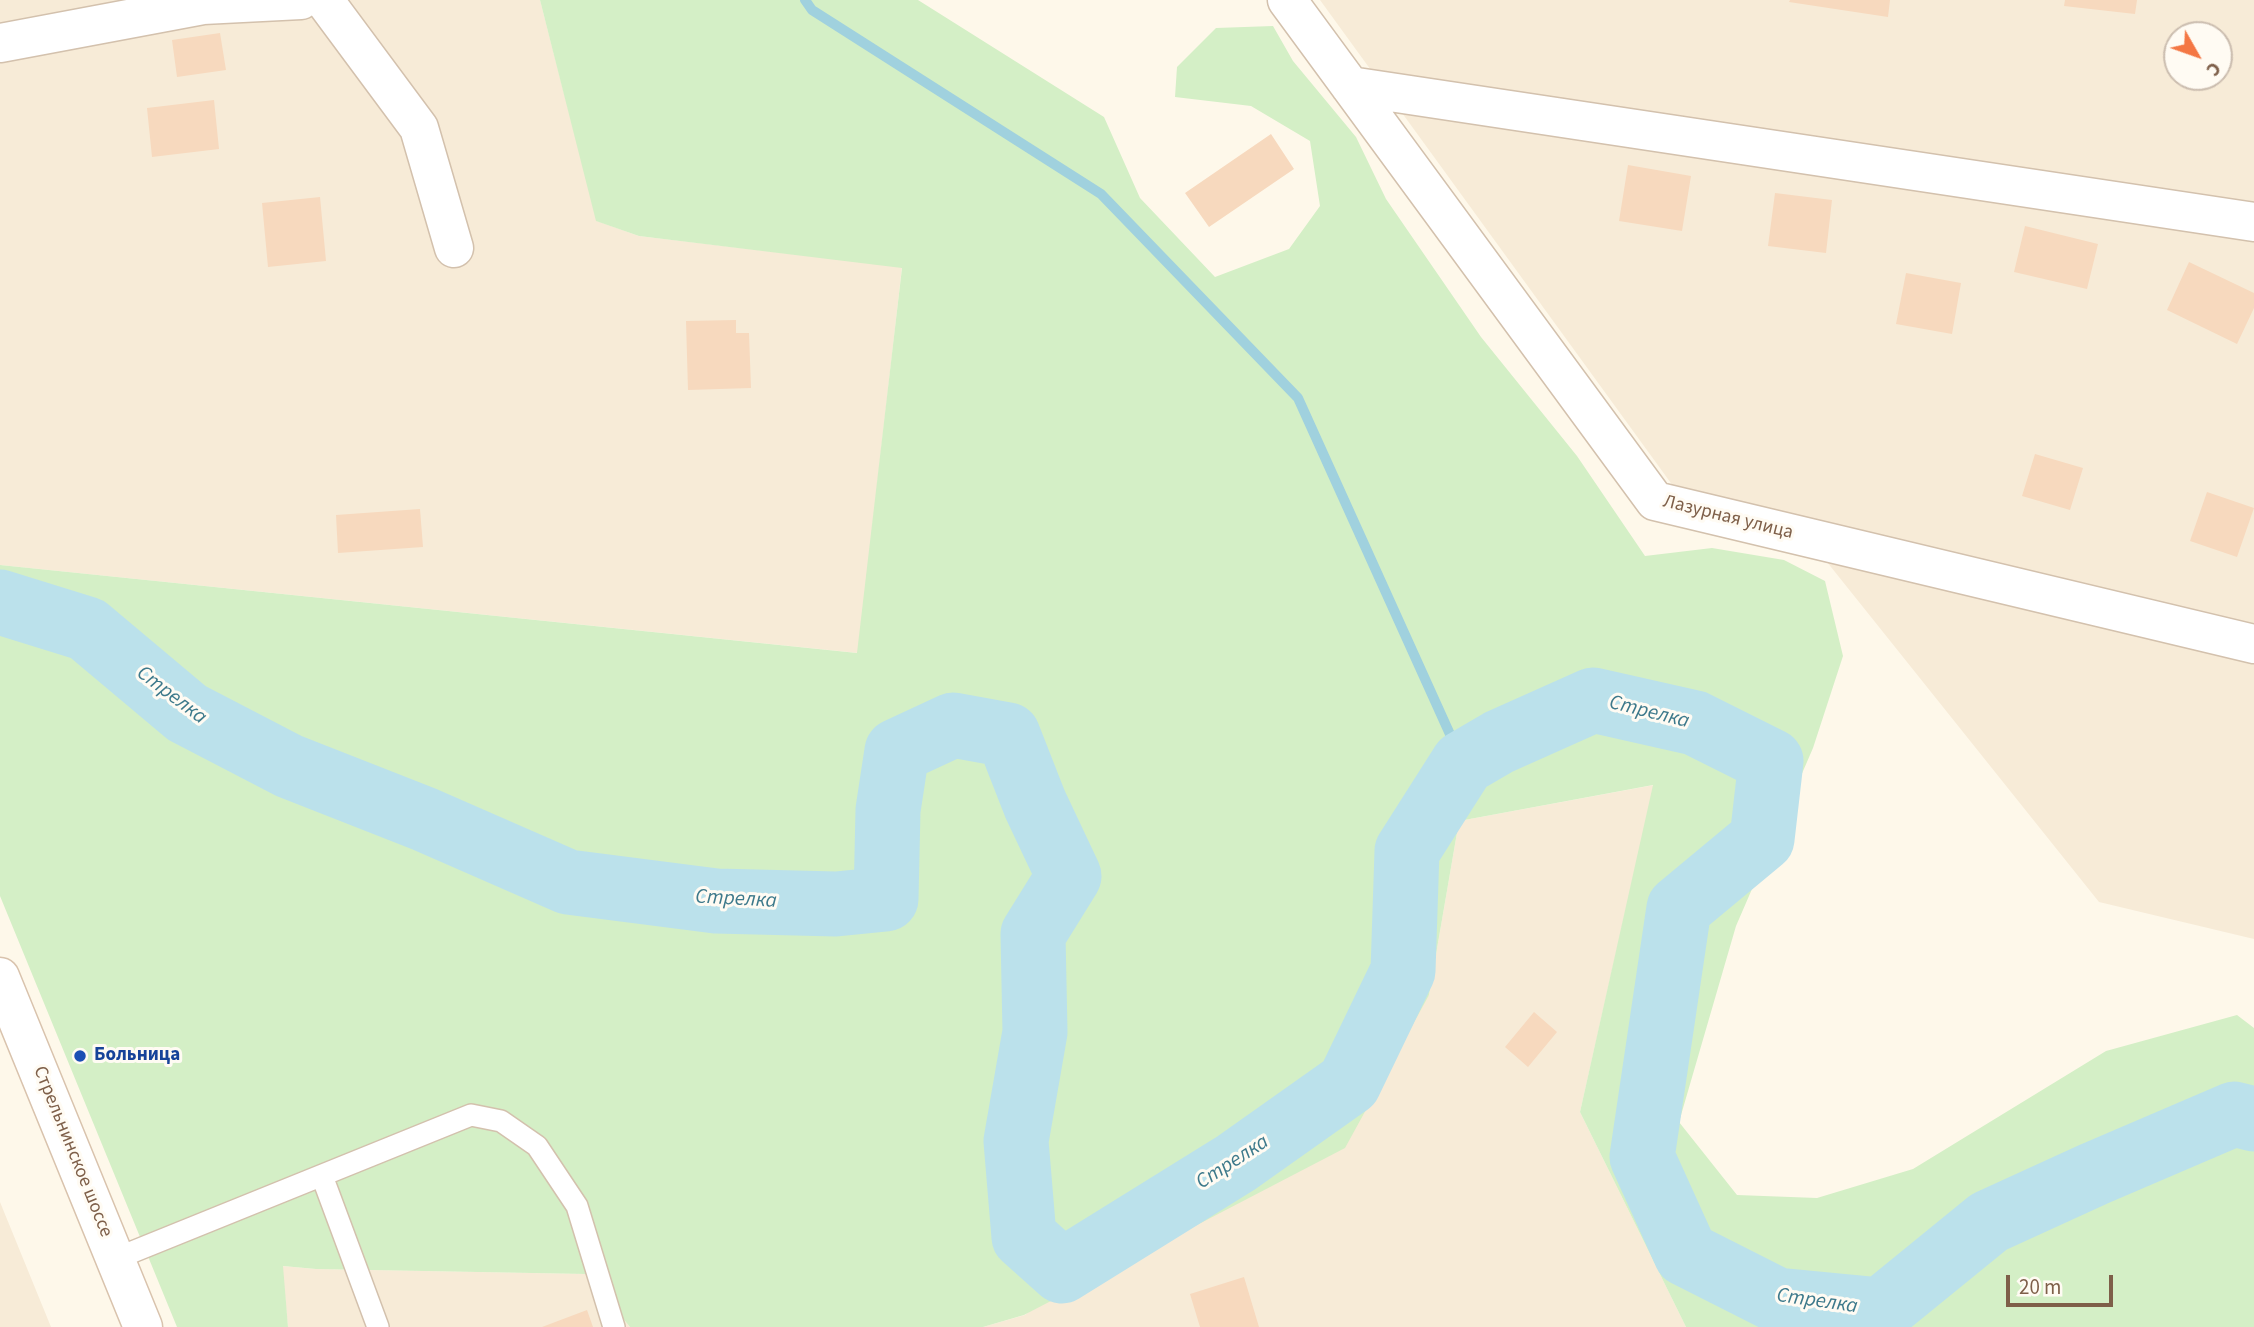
<!DOCTYPE html>
<html>
<head>
<meta charset="utf-8">
<style>
	body { margin:0 }
	#map { position:relative; width:2254px; height:1327px; overflow:hidden; background:#fef8ea; font-family:"Source Sans 3",sans-serif }
	canvas { display:block }
	.north { position:absolute; left:2163px; top:21px; width:70px; height:70px; box-sizing:border-box; background:#fffbf3; border:2px solid #cbbdaf; border-radius:50%; rotate:130deg; font-size:19px; font-weight:700; line-height:28px; text-align:center; color:#7e5f49 }
	.north::after { content:''; display:block; margin:auto; width:24px; height:32px; background:#f47744; clip-path:polygon(50% 0,100% 100%,50% 72%,0 100%) }
	.scale { position:absolute; left:2006px; top:1275px; width:107px; height:32px; box-sizing:border-box; border:4px solid #7e5f49; border-top:0; padding-left:9px; font-size:21px; line-height:24px; white-space:nowrap; color:#7e5f49; -webkit-text-stroke:5px #fffbf3; paint-order:stroke }
</style>
</head>
<body>
<div id="map">
<canvas width="2254" height="1327"></canvas>
<div class="north">С</div>
<div class="scale">20 m</div>
</div>
<script>
const context = document.querySelector('canvas').getContext('2d');
context.lineJoin = 'round';
function fillPath(path, color) { context.fillStyle = color; context.fill(path, 'evenodd'); }
function trace(path, color, width, dash) { context.strokeStyle = color; context.lineWidth = width; context.lineCap = dash ? 'butt' : 'round'; context.setLineDash(dash || []); context.stroke(path); }
function drawText(font, color, halo, rows, align = 'center') {
  context.font = font + ' "Source Sans 3",sans-serif'; context.lineWidth = 6; context.setLineDash([]); context.textBaseline = 'middle'; context.strokeStyle = halo; context.fillStyle = color; for (const [text, x, y, turn = 0] of rows) {
    context.save(); context.translate(x, y); context.rotate((+turn || 0) * Math.PI / 180); context.textAlign = isNaN(turn) ? turn : align; if (halo) context.strokeText(text, 0, 0); context.fillText(text, 0, 0); context.restore();
  }
}
fillPath(new Path2D(`
	M0,0H540L597,221L639,236L902,267L858,653L0,565Z
	M1320,0H2254V939L2099,902L1803,532L1681,497ZM2177,35H2219V77H2177Z
	M1654,785L1580,1112L1686,1327H983L1025,1315L1429,995L1459,821Z
	M0,1202L51,1327H0Z
	M282,1266L316,1269L586,1274L630,1327H288Z`), '#f7ebd7');
fillPath(new Path2D(`
	M540,0H918L1104,117L1140,198L1215,277L1289,249L1320,206L1310,141L1251,106L1175,97L1177,67L1216,28L1273,26L1293,61L1356,137L1386,199L1481,337L1577,456L1645,556L1712,548L1784,560L1825,581L1843,656L1813,748L1736,926L1679,1122L1737,1195L1817,1198L1913,1169L2106,1051L2237,1015L2254,1028V1327H1686L1580,1112L1653,785L1459,821L1429,995L1345,1148L1024,1315L983,1327H630L586,1274L316,1269L283,1266L288,1327H177L0,896V565L857,653L902,268L639,236L596,221Z`), '#d4efc6');
trace(new Path2D(`
	M805,0L812,10L1101,194L1298,398L1463,763`), '#a0d1de', 10);
trace(new Path2D(`
	M0,602L87,629L187,713L289,766L424,819L568,882L716,901L836,904L886,899L888,810L897,751L953,725L1008,735L1035,804L1069,876L1033,934L1035,1032L1016,1141L1024,1237L1062,1271L1236,1163L1349,1083L1403,971L1407,851L1463,763L1499,742L1593,700L1695,723L1771,761L1762,839L1679,908L1642,1157L1686,1254L1777,1300L1881,1310L1989,1222L2094,1174L2234,1114L2254,1119`), '#bbe1eb', 65);
fillPath(new Path2D(`
	M1790,0H1890L1888,17L1789,2Z
	M2065,0H2137L2135,14L2064,6Z
	M220,33L226,70L177,77L172,40Z
	M214,100L219,149L152,157L147,108Z
	M1271,134L1294,169L1209,227L1185,193Z
	M1628,165L1691,176L1682,231L1619,221Z
	M1775,193L1832,200L1826,253L1768,246Z
	M320,197L326,261L268,267L262,203Z
	M2025,226L2098,244L2087,289L2014,272Z
	M2189,262L2254,293V308L2237,344L2167,310Z
	M1906,273L1961,283L1952,334L1896,324Z
	M736,320V333H749L751,388L688,390L686,321Z
	M2035,454L2083,468L2070,510L2022,496Z
	M2207,492L2254,508L2237,557L2190,541Z
	M420,509L423,547L338,553L336,515Z
	M1534,1012L1557,1032L1528,1067L1505,1047Z
	M1244,1277L1259,1327H1200L1190,1294Z
	M587,1310L593,1327H542Z`), '#f7d9be');
const lane = new Path2D(`
	M322,1176L378,1327
	M115,1259L471,1115L501,1121L537,1146L577,1206L614,1327`);
const street = new Path2D(`
	M324,0L419,128L454,248
	M1287,0L1655,501L2254,644
	M0,43L203,5L301,0
	M1350,86L2254,222`);
const secondary = new Path2D(`
	M0,977L143,1327`);
trace(lane, '#d3c1ad', 24);
trace(street, '#d3c1ad', 41);
trace(secondary, '#d9c3ad', 41);
trace(lane, '#fff', 21);
trace(street, '#fff', 38);
trace(secondary, '#fff', 38);
for (const [x, y, r, color] of [
	[80,1056,7,"#1a4fb4"]
]) { const dot = new Path2D(); dot.arc(x, y, r, 0, 2 * Math.PI); context.fillStyle = color; context.fill(dot); trace(dot, '#fffbf3', 2.5); }
drawText('19px', '#7e5f49', '#fffbf3', [
	["Лазурная улица",1728,518,14],
	["Стрельнинское шоссе",72,1152,68]
]);
drawText('bold 19px', '#164399', '#fffbf3', [
	["Больница",94,1056]
], 'left');
drawText('italic 21px', '#3d798b', '#fffbf3', [
	["Стрелка",171,696,37],
	["Стрелка",1649,713,14],
	["Стрелка",736,900,3],
	["Стрелка",1233,1163,-33],
	["Стрелка",1817,1302,8]
]);
</script>
</body>
</html>
